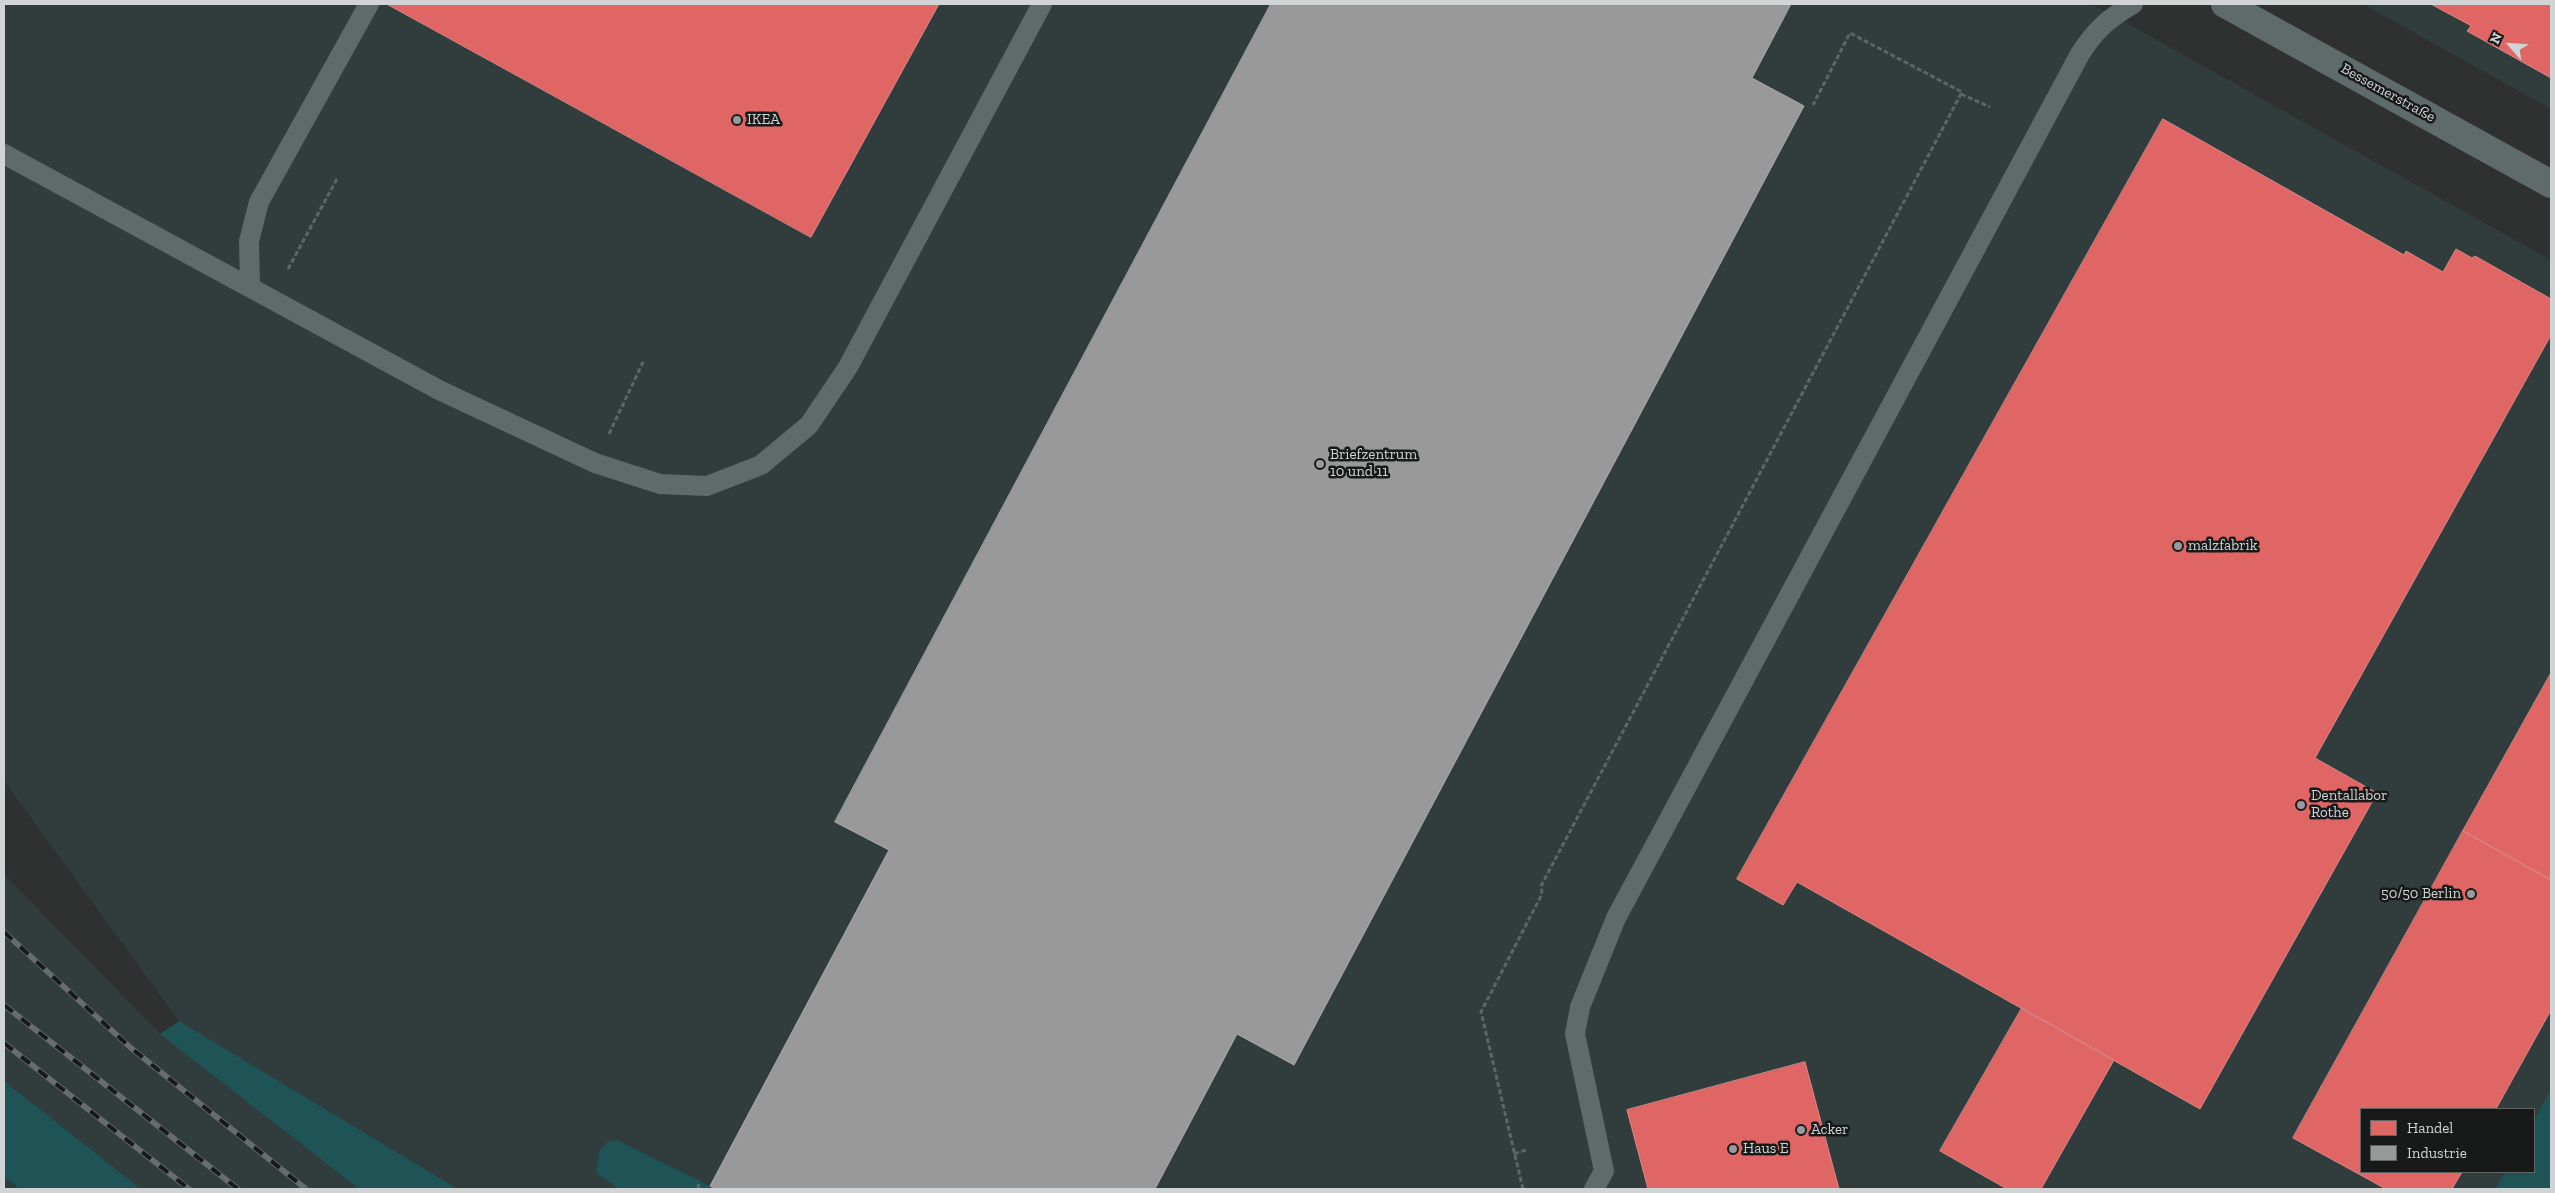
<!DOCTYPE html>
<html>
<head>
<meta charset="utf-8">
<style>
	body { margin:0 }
	#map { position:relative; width:2555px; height:1193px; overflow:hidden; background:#2f3131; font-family:"Zilla Slab",serif }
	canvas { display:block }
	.frame { position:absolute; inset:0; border:5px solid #d1d4d4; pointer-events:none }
	.legend { position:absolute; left:2360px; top:1108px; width:175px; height:65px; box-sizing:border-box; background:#181a1a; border:1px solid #626464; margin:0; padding:6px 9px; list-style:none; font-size:15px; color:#d1d4d4 }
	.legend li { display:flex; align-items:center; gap:10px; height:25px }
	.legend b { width:25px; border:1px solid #626464 }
	.north { position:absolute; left:2485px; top:20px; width:50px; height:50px; -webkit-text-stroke:4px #181a1a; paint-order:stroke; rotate:296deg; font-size:14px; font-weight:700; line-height:20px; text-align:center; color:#d1d4d4 }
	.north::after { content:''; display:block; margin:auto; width:18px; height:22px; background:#d1d4d4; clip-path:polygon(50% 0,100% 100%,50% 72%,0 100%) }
</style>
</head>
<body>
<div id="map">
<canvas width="2555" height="1193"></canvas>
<div class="frame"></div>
<ul class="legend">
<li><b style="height:14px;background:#e06666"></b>Handel</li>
<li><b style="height:14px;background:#999"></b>Industrie</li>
</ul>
<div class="north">N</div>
</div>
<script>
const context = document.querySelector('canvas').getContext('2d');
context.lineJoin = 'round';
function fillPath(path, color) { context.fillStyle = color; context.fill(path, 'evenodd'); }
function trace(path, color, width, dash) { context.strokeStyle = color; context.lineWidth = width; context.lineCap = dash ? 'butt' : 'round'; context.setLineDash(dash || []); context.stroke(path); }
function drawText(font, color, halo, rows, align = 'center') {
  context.font = font + ' "Zilla Slab",serif'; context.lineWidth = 5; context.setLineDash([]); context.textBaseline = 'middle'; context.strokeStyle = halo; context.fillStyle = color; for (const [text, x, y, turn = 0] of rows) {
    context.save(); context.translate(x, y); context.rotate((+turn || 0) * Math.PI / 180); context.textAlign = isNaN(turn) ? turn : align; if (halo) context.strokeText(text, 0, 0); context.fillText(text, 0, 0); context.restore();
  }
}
fillPath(new Path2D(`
	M4,4H2092L2551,260V1089L2534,1120V1109H2361V1172H2505L2495,1189H458L179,1021L4,781Z
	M2363,4H2551V109Z
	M4,874L160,1034L359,1189H141L4,1081Z
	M4,1177L20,1189H4Z`), '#313c3c');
fillPath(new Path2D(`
	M179,1021L458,1189H359L160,1034Z
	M4,1081L141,1189H20L4,1177Z
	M2551,1089V1189H2495L2505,1172H2534V1120Z
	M617,1140L716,1189H619L596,1173L600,1150L607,1142Z`), '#1f5457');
const shops = new Path2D(`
	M387,4H939L811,237Z
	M2431,4H2551V78L2467,31L2471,26Z
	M2163,119L2404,255L2406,251L2443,272L2456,249L2472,258L2475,256L2551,299V335L2315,758L2377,793L2200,1109L1797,882L1783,905L1737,879Z
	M2551,673V880L2463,831Z
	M2463,831L2551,880V1010L2496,1109H2361V1172H2462L2452,1189H2386L2293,1138Z
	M2022,1008L2114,1060L2041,1189H2007L1940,1151Z
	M1805,1062L1839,1189H1648L1627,1110Z`);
fillPath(shops, '#e06666');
trace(shops, '#dc8787', 1);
const industry = new Path2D(`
	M1271,4H1791L1752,78L1804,106L1294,1065L1237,1034L1155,1189H716L710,1186L889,850L835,822Z`);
fillPath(industry, '#999');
trace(industry, '#aaabab', 1);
trace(new Path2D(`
	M1961,94L1990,107
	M288,269L338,177
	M609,434L644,360
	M1514,1154L1526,1150
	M698,1189L699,1181
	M1523,1189L1481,1012L1542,894L1541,886L1962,92L1850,33L1813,105`), '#5e6566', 3, [5, 2.5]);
trace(new Path2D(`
	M4,154L439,390L595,463L660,484L707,486L761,465L809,425L848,367L1042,4
	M250,286L249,241L259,202L369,4
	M1594,1189L1604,1171L1575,1034L1580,1007L1616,918L2080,54C2096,29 2108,19 2133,4`), '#5f6a6b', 20);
trace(new Path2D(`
	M2225,4L2551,184`), '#5f6a6b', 28);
const rail = new Path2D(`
	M4,932L131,1048L306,1189
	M4,1005L238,1189
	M4,1043L189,1189`);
trace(rail, '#676d6d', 5.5);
trace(rail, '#181a1a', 4, [11]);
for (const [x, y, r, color] of [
	[737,120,5,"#989b9b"],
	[1320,464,5,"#989b9b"],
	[2178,546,5,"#989b9b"],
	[2301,805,5,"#989b9b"],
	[2471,894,5,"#989b9b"],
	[1801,1130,5,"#989b9b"],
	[1733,1149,5,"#989b9b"]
]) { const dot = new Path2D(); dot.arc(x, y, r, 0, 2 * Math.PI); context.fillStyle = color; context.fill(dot); trace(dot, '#181a1a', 2); }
drawText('15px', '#d1d4d4', '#181a1a', [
	["Bessemerstraße",2388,93,29]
]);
drawText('15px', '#d1d4d4', '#181a1a', [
	["IKEA",747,120],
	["Briefzentrum",1330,455],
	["10 und 11",1330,472],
	["malzfabrik",2188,546],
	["Dentallabor",2311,796],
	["Rothe",2311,813],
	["50/50 Berlin",2461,894,"right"],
	["Acker",1811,1130],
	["Haus E",1743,1149]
], 'left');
</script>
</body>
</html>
